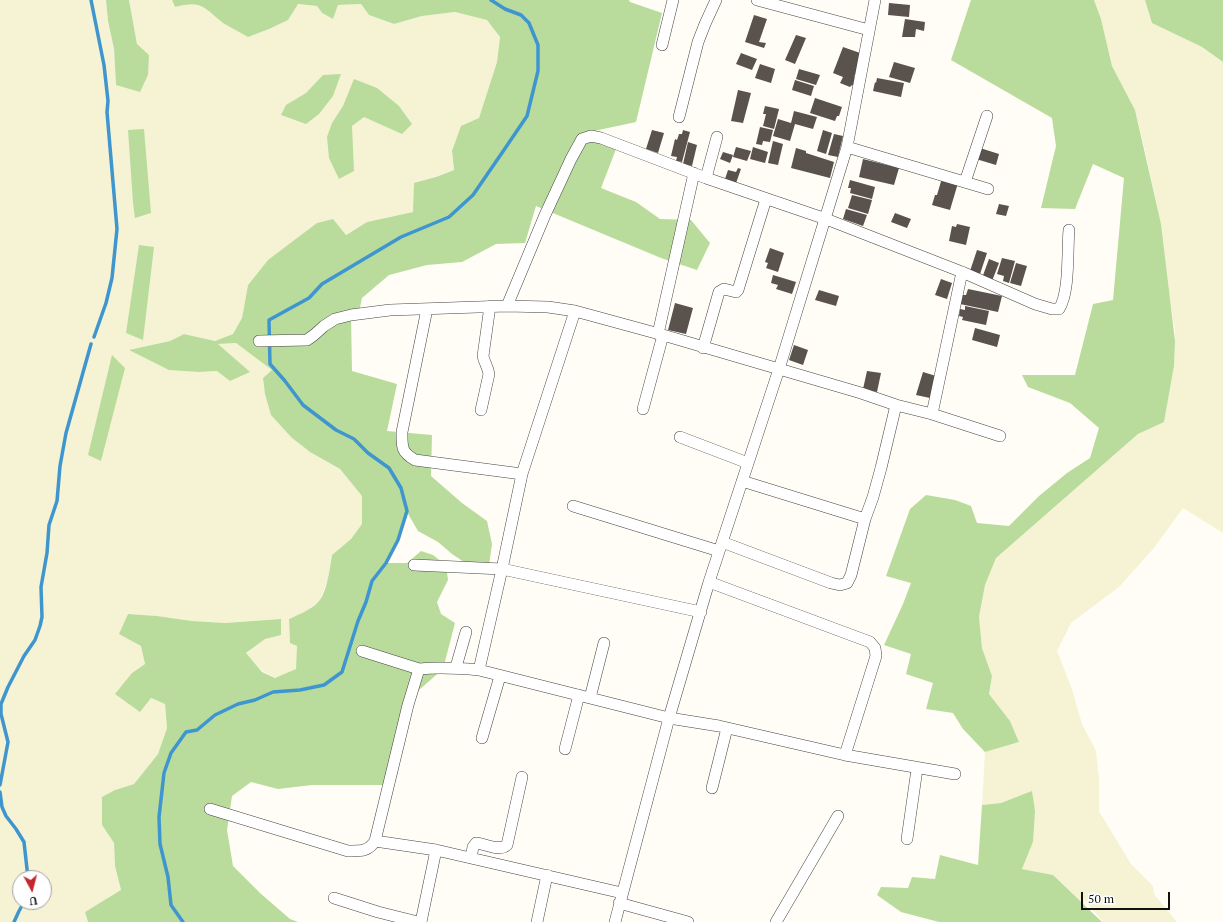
<!DOCTYPE html>
<html>
<head>
<meta charset="utf-8">
<style>
	body { margin:0 }
	#map { position:relative; width:1223px; height:922px; overflow:hidden; background:#fffdf5; font-family:"PT Serif",serif }
	canvas { display:block }
	.north { position:absolute; left:12px; top:870px; width:40px; height:40px; box-sizing:border-box; background:#fff; border:1px solid #a0a0a0; border-radius:50%; rotate:173deg; font-size:11px; font-weight:700; line-height:16px; text-align:center; color:#111 }
	.north::after { content:''; display:block; margin:auto; width:14px; height:18px; background:#c4262e; clip-path:polygon(50% 0,100% 100%,50% 72%,0 100%) }
	.scale { position:absolute; left:1081px; top:892px; width:89px; height:18px; box-sizing:border-box; border:2px solid #111; border-top:0; padding-left:5px; font-size:12px; line-height:14px; white-space:nowrap; color:#111; -webkit-text-stroke:3px #fff; paint-order:stroke }
</style>
</head>
<body>
<div id="map">
<canvas width="1223" height="922"></canvas>
<div class="north">U</div>
<div class="scale">50 m</div>
</div>
<script>
const context = document.querySelector('canvas').getContext('2d');
context.lineJoin = 'round';
function fillPath(path, color) { context.fillStyle = color; context.fill(path, 'evenodd'); }
function trace(path, color, width, dash) { context.strokeStyle = color; context.lineWidth = width; context.lineCap = dash ? 'butt' : 'round'; context.setLineDash(dash || []); context.stroke(path); }
fillPath(new Path2D(`
	M0,0H106L108,21L114,49L116,85L137,44L129,0H172L175,7L187,2L201,3L224,23L298,4L317,6L322,13L333,19L338,5L361,4L369,15L394,24L422,16L455,12L488,20L500,37L497,62L479,118L452,151L454,170L436,177L413,212L367,222L345,235L268,260L248,285L242,318L233,334L215,341L184,334L170,341L130,350L169,369L199,372L217,371V344L236,343L273,370L263,378L292,438L310,452L340,469L362,496V524L351,539L332,555L328,579L320,600L306,612L289,619L290,642L298,646L296,669L276,678L262,671L246,654L265,638L281,635V619L225,623L192,621L157,616L127,614L141,646L145,664L132,673L151,698L165,704L167,728L158,754L134,784L115,790L102,825L114,843L115,866L121,891L85,912L88,922H0ZM20,878H44V902H20Z
	M1094,0H1145L1153,23L1202,47L1223,62V533L1183,508L1154,548L1119,587L1071,623L1057,651L1072,689L1082,724L1096,751L1099,778V811L1131,864L1153,886L1154,894L1177,922H1103L1084,899L1085,907L1053,875L1022,869L1033,842L1032,792L1001,803L982,805L985,752L1019,742L1010,721L989,694L992,676L982,648L979,617L985,585L996,557L1138,434L1164,421L1174,366L1175,331L1165,269L1161,224L1142,138L1135,110L1112,66L1101,19Z`), '#f6f3d4');
fillPath(new Path2D(`
	M106,0H129L137,44L149,55L148,75L140,92L116,85L114,49L108,21Z
	M172,0H629L630,2L662,13L636,122L580,134L618,144L601,188L636,202L660,219L691,220L710,243L697,270L661,258L536,206L525,243L496,244L462,262L427,265L389,275L362,298L358,317L351,315L352,371L397,384L387,431L432,435L431,476L462,503L487,521L492,544L488,572L467,564L452,554L438,542L418,531L407,512L398,540L386,563H407L421,551L433,555L446,565L448,580L437,602L441,614L455,623L443,669L419,690L403,722L385,785H312L278,789L251,782L232,796L227,830L233,866L260,893L290,919L298,922H88L85,912L121,890L115,866L114,843L102,825V797L115,790L134,784L158,754L167,728L165,704L151,698L140,712L115,694L132,673L145,664L141,646L119,634L128,614L157,616L192,621L225,623L281,619V635L265,639L246,653L262,672L275,678L296,669L297,646L290,643L289,619C300,614 311,610 319,601C327,592 330,567 332,555L351,539L362,524V496L340,469L310,452L292,438L271,415L265,394L263,378L272,370L236,343L218,344L250,372L230,381L217,371L199,372L169,370L129,350L170,341L184,334L215,341L233,334L242,318L248,285L268,260L317,223L333,219L346,235L367,222L413,212L414,183L436,177L454,170L452,151L461,126L479,118L497,62L500,37L487,20L455,12L422,16L394,24L369,15L361,4L338,5L333,19L322,13L317,6L298,4L288,20L269,29L248,37C240,32 231,28 223,23C203,7 202,0 175,7Z
	M971,0H1094L1101,19L1112,66L1135,110L1161,224L1175,341L1174,366L1164,422L1138,434L996,558L985,585L979,617L982,648L992,676L989,694L1010,721L1019,742L985,752L963,729L953,713L926,709L933,683L906,674L911,654L884,645L903,604L911,583L886,576L910,509L926,495L955,500L971,506L977,523L1009,526L1039,496L1067,473L1090,458L1099,428L1070,403L1028,387L1022,375H1075L1093,304L1113,300L1124,178L1093,164L1075,209L1041,208L1056,146L1052,118L951,60Z
	M1145,0H1223V62L1202,47L1152,23Z
	M341,74L333,96L319,114L306,124L281,115L286,105L306,93L323,75Z
	M354,79L377,88L399,106L412,124L402,134L364,117L352,126L354,171L339,179L329,158L327,137L332,123L343,106Z
	M144,129L151,213L135,218L133,203L128,130Z
	M139,245L154,247L143,340L126,333Z
	M112,355L125,368L101,461L88,455Z
	M1032,791L1035,811L1033,842L1022,869L1053,875L1102,922H939L901,912L877,895L881,887L908,888L912,877L935,879L940,855L978,865L982,805L1001,803Z`), '#b9dc9c');
trace(new Path2D(`
	M91,0L104,65L108,101L107,112L117,229L112,278L106,303L94,337
	M0,785L8,742L1,714V704L8,687L24,656L35,640L40,626L42,617L41,587L47,553L49,525L57,501L60,466L66,433L91,344
	M0,792L2,807L6,816L16,829L24,842L28,878
	M14,922L19,911L24,902
	M183,922L171,905L168,877L160,844L159,817L164,773L171,753L186,732L197,730L215,715L238,704L255,700L273,692L300,690L324,685L342,672L358,621L366,602L372,581L386,563L398,540L407,511L401,488L389,468L368,453L354,439L336,430L303,405L285,381L270,364L269,320L309,298L322,284L401,237L449,217L473,195L506,147L527,116L538,71V45L529,23L521,15L505,9L491,0`), '#3f96cf', 3.5);
fillPath(new Path2D(`
	M889,3L910,5L909,17L888,15Z
	M754,15L767,19L759,42L766,43L764,48L745,42Z
	M905,19L925,22L924,31L916,29L915,37H902Z
	M796,35L806,38L795,64L785,60Z
	M843,47L863,54L854,77H857L854,86L852,85L850,87L840,83L843,77L833,73Z
	M741,53L757,59L752,70L736,64Z
	M894,62L915,68L910,83L889,77Z
	M760,64L775,69L771,83L755,78Z
	M799,69L820,75L816,85L796,79Z
	M877,78L904,83L901,97L873,91L875,82L876,83Z
	M795,80L814,86L811,96L792,90Z
	M738,90L751,93L743,123L731,121Z
	M815,98L842,107L839,116H837L835,121L810,113Z
	M765,106L779,109L774,129L763,126L766,114H763Z
	M794,111L817,117L813,129L795,124L790,141L773,136L778,119L791,123Z
	M760,127L773,130L770,142L763,141L762,145L756,144Z
	M652,130L664,133L658,153L646,149Z
	M683,130L690,132L682,162L676,161L677,157L671,156L675,139L677,140L679,134H682Z
	M823,130L832,133L826,154L817,151Z
	M834,134L843,136L838,157L828,155Z
	M773,141L783,144L778,165L768,163Z
	M688,142L697,145L692,166L683,164Z
	M736,147L751,151L747,161L733,157Z
	M753,147L768,152L765,163L750,159Z
	M796,148L806,151V153L834,162L830,178L791,168Z
	M980,148L999,154L996,165L976,159Z
	M723,152L733,155L730,163L720,159Z
	M863,159L899,168L894,185L859,177Z
	M738,168L741,169L735,186L724,182L728,170L736,172Z
	M942,178L958,183L950,210L932,205L935,195H937Z
	M850,180L875,187L872,199L850,193L851,188H848Z
	M852,195L872,200L868,214L848,208Z
	M999,204L1009,206L1006,216L996,214Z
	M846,209L867,215L863,226L843,219Z
	M895,213L911,219L907,228L891,222Z
	M957,224L970,227L966,245L949,241L952,226L956,227Z
	M770,248L784,253L778,272L766,268L768,263L765,262Z
	M977,250L987,253L980,274L970,271Z
	M1002,258L1015,261L1009,283L1003,281L1004,276L997,274Z
	M989,259L999,263L992,281L982,278Z
	M1016,263L1027,266L1021,286L1010,283Z
	M773,275L796,282L792,294L776,289L778,285L771,283Z
	M941,279L952,283L947,299L935,295Z
	M968,289L1002,296L998,312L960,304L962,295H966Z
	M819,290L839,296L836,306L815,300Z
	M675,303L693,308L686,334L668,330Z
	M965,306L989,311L986,325L962,320L963,317L959,316L960,309L965,310Z
	M975,328L1000,335L997,347L972,340Z
	M794,345L808,350L803,365L789,360Z
	M867,371L881,373L877,392L863,389Z
	M923,372L936,376L930,398L916,395Z`), '#5a524d');
const street = new Path2D(`
	M757,0L869,30
	M662,45L673,0
	M679,117L698,42L705,24L716,0
	M847,147L988,189
	M706,178L717,137
	M965,182L987,116
	M507,306L545,215L571,159L582,139L591,136L601,138L706,178L826,219L962,272L1035,304L1052,309H1059C1070,292 1067,251 1069,230
	M427,309L402,432C402,447 401,452 415,460L522,474
	M658,334L694,173
	M259,341L307,340L314,335L324,326L335,319L351,315L390,310L507,306L548,307L575,311L663,335L861,393L896,405L932,414L1000,436
	M703,348L719,292L724,289L736,292L738,290L766,199
	M643,409L663,335
	M481,410L489,374C488,367 484,362 483,356L490,306
	M932,414L962,272
	M680,437L748,463
	M742,481L865,519
	M573,506L719,551
	M722,542L831,583L840,585L847,583L851,575L865,519L873,497L881,468L896,405
	M414,565L502,569L701,612
	M709,582L870,642L875,648L876,656L845,755
	M362,651L419,669
	M456,667L466,632
	M479,670L502,569L522,474L575,311
	M590,698L604,643
	M482,738L500,676
	M565,749L579,695
	M712,788L727,728
	M210,809L348,851C360,851 368,852 375,841L408,705L419,669C440,667 458,668 479,670L669,718L719,726L845,755L955,774
	M907,839L917,769
	M375,841L436,850L622,893
	M471,858L473,847L476,843C486,844 499,852 507,845L522,777
	M334,898L378,912L418,922
	M619,903L688,922
	M421,922L436,850
	M537,922L547,875
	M615,922L669,718L709,582L779,369L847,147L875,0
	M776,922L838,816`);
trace(street, '#444', 12);
trace(street, '#fff', 11);
</script>
</body>
</html>
